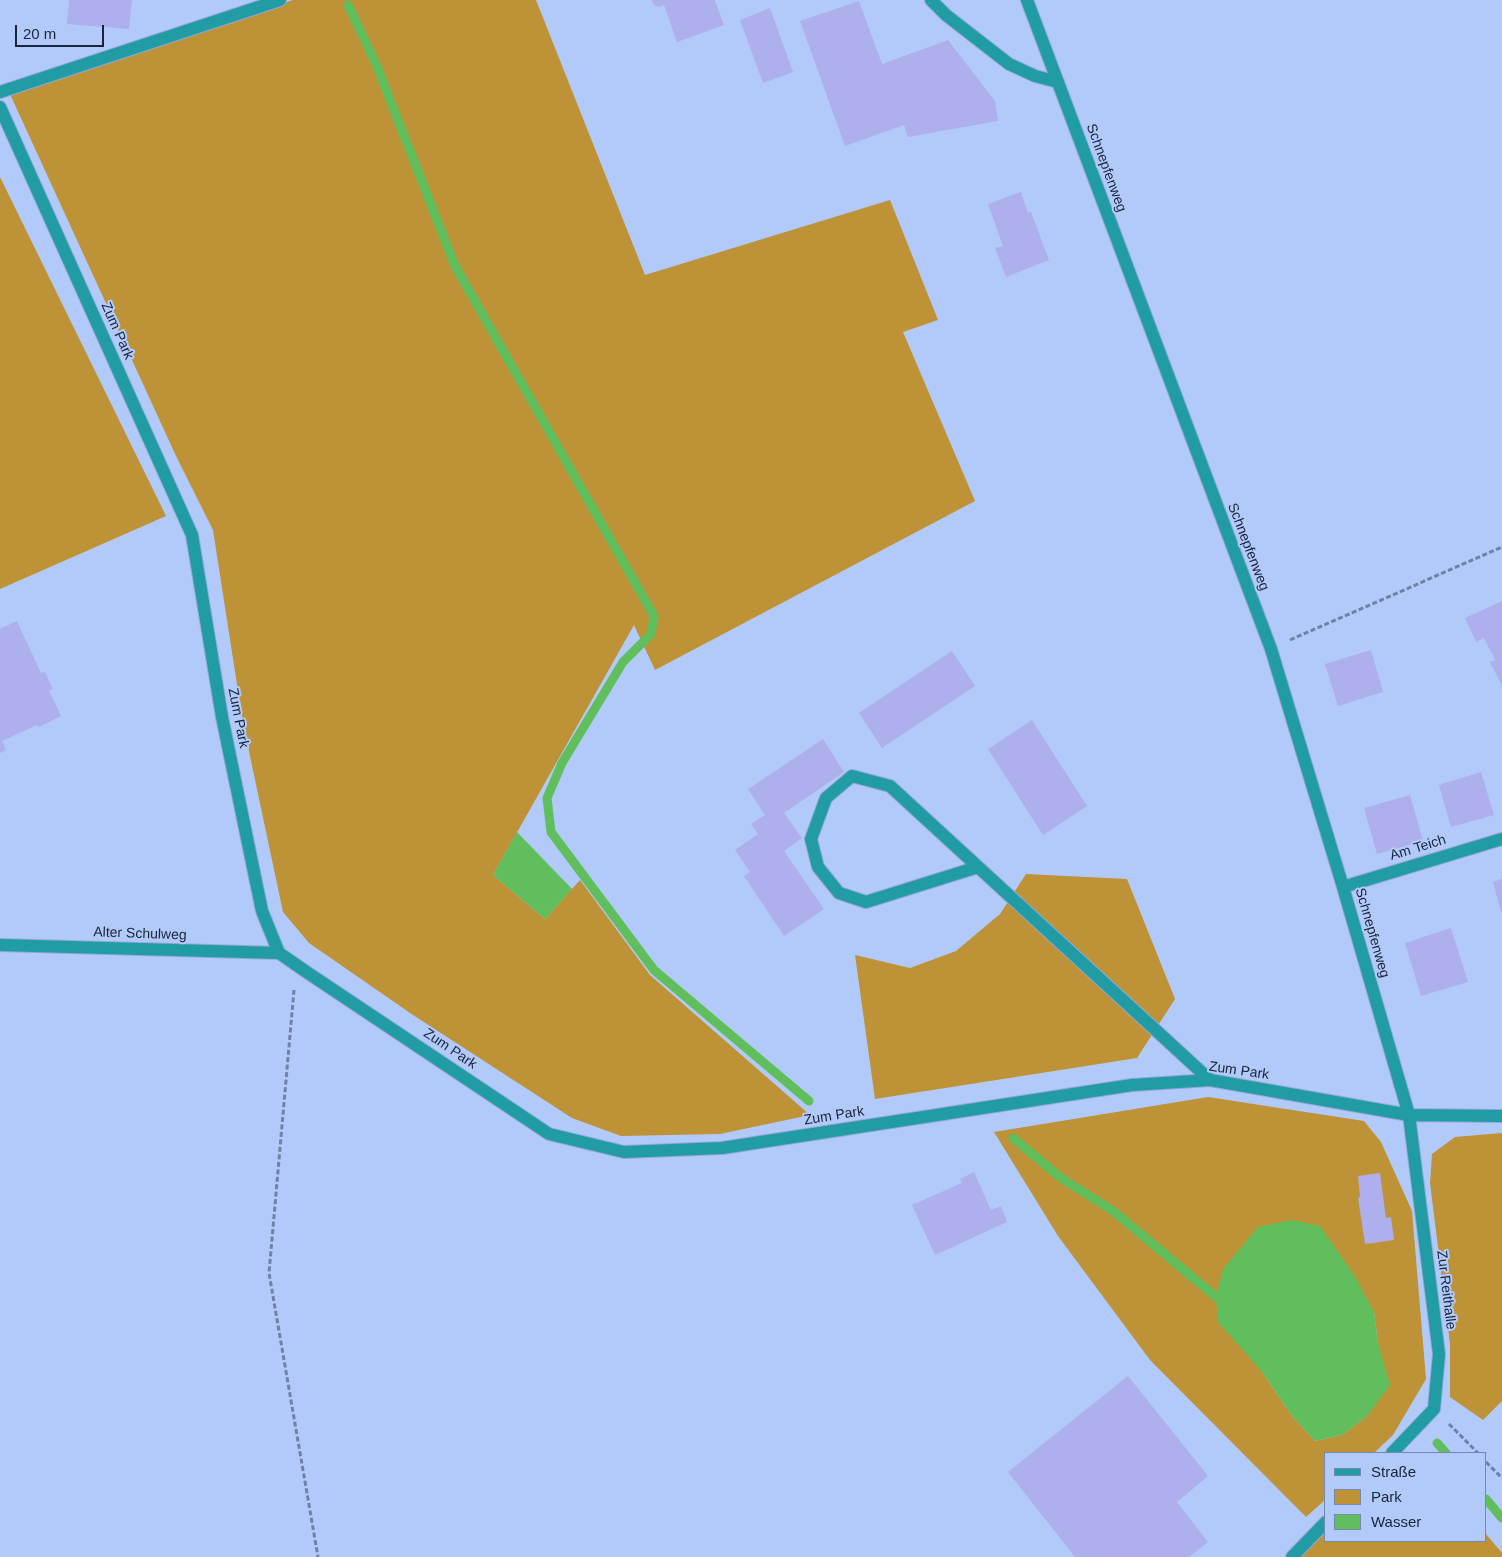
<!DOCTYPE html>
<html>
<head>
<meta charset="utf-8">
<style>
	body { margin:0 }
	#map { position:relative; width:1502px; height:1557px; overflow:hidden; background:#b2caf9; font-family:Helvetica,sans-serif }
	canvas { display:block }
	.legend { position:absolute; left:1324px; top:1452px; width:162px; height:90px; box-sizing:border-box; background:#b2caf9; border:1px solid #7588ad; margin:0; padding:6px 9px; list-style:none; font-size:15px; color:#19243a }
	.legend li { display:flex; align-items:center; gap:10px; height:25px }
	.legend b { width:25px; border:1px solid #7588ad }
	.scale { position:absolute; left:15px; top:25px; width:89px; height:22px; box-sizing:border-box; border:2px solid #19243a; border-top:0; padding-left:6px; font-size:15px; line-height:18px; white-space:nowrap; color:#19243a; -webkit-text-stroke:4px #b2caf9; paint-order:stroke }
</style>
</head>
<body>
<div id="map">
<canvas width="1502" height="1557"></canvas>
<ul class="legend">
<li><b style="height:6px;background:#219ca5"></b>Straße</li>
<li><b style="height:14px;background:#be9236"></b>Park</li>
<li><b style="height:14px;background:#60bf5c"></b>Wasser</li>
</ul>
<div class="scale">20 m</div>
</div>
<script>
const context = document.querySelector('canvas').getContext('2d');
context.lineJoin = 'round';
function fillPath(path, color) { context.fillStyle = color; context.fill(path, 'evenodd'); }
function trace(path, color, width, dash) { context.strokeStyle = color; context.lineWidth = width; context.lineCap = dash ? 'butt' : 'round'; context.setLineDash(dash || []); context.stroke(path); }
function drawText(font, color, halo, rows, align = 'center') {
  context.font = font + ' Helvetica,sans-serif'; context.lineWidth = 4; context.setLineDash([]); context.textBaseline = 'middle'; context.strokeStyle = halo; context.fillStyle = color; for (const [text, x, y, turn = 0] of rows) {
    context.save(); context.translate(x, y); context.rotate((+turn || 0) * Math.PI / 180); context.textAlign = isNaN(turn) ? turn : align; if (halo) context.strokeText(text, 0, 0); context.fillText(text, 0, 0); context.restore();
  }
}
fillPath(new Path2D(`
	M293,0H536L645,275L890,200L938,320L903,332L975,501L655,670L634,625L493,875L545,919L580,880L650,975L810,1115L720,1134L621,1136L572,1118L413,1015L309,943L283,912L243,723L213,530L176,456L9,92L219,23Z
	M0,177L166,516L0,589Z
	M1026,874L1127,879L1175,999L1137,1058L875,1099L855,955L910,968L956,951L1000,914Z
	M1208,1097L1364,1121L1381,1142L1412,1211L1426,1379L1393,1435L1374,1453H1326V1499L1306,1517L1150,1360L1058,1236L994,1132ZM1374,1312L1378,1343L1367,1416L1342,1435L1315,1441L1293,1417L1262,1372Z
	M1502,1133V1401L1483,1420L1450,1397V1344L1430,1183L1432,1154L1455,1137Z
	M1326,1530V1541H1486V1534L1502,1553V1557H1298Z`), '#be9236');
fillPath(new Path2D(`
	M517,832L572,889L545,919L493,875Z
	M1292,1220L1320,1226L1354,1275L1374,1312L1378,1343L1390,1385L1367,1416L1342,1435L1315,1441L1293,1417L1262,1372L1218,1322L1216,1297L1223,1269L1258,1227Z`), '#60bf5c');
trace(new Path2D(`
	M348,5L376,64L455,266L654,616L651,634L623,662L562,763L547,798L551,832L654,970L809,1101
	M1013,1138L1061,1178L1113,1211L1216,1297
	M1437,1443L1446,1453
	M1486,1499L1502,1518`), '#60bf5c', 9);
fillPath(new Path2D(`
	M69,0H132L129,29L67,24Z
	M652,0H715L724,25L677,42L664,5L659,7L654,5Z
	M859,1L882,64L948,40L995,101L998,121L908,137L904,125L845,146L800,21Z
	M770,8L793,72L763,83L740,20Z
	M1021,192L1028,213L1031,212L1049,260L1006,277L995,248L1003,246L988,204Z
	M1502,601V686L1490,662L1495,660L1484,638L1476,642L1465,618Z
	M17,621L41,673L45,672L53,689L49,691L61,716L39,727L37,725L2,741L6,750L0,753V673H1L0,670V629Z
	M1371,650L1383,692L1338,706L1325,664Z
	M952,651L975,686L882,748L859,713Z
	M1032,720L1087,806L1043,835L988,749Z
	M823,739L844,772L784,813L802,838L784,851L824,909L784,936L744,876L750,872L735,850L758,834L751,824L765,815L748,789Z
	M1481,772L1494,815L1451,827L1439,785Z
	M1410,795L1423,841L1377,854L1364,808Z
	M1502,879V912H1501L1493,882Z
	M1451,928L1468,982L1421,996L1405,943Z
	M974,1172L991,1210L1001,1206L1007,1222L935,1255L912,1205L962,1183L960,1179Z
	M1380,1173L1386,1218L1391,1217L1394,1240L1365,1244L1358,1198L1360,1197L1358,1176Z
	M1128,1376L1208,1476L1177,1502L1208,1542L1189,1557H1075L1008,1472Z`), '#aeafed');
const service = new Path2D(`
	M931,0L946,15L1009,64L1035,76L1058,82
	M978,867L866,902L839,893L818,867L811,839L826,798L852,776L890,786L1210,1080`);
const minor = new Path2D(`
	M1027,0L1271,649L1343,887L1409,1115L1439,1354L1434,1409L1392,1453
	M0,92L280,0
	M0,107L192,535L222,717L262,911L279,953L308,973L549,1134L624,1152L722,1148L1132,1085L1210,1080L1409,1115L1502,1116
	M1343,887L1502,839
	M0,945L279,953
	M1292,1557L1326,1522`);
trace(service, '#93a9d3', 14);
trace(minor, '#93a9d3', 14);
trace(new Path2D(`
	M1290,640L1502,547
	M294,990L269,1273L318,1557
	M1449,1424L1478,1453
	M1486,1462L1502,1478`), '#6f81a5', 3, [5, 2.5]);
trace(service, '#219ca5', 12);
trace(minor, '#219ca5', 12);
drawText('14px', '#19243a', '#b2caf9', [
	["Schnepfenweg",1106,168,70],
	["Zum Park",117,331,66],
	["Schnepfenweg",1248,547,69],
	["Zum Park",238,718,79],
	["Am Teich",1418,848,-17],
	["Schnepfenweg",1372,933,74],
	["Alter Schulweg",140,934,2],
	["Zum Park",450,1049,34],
	["Zum Park",1239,1071,8],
	["Zum Park",834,1116,-9],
	["Zur Reithalle",1446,1290,83]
]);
</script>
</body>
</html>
